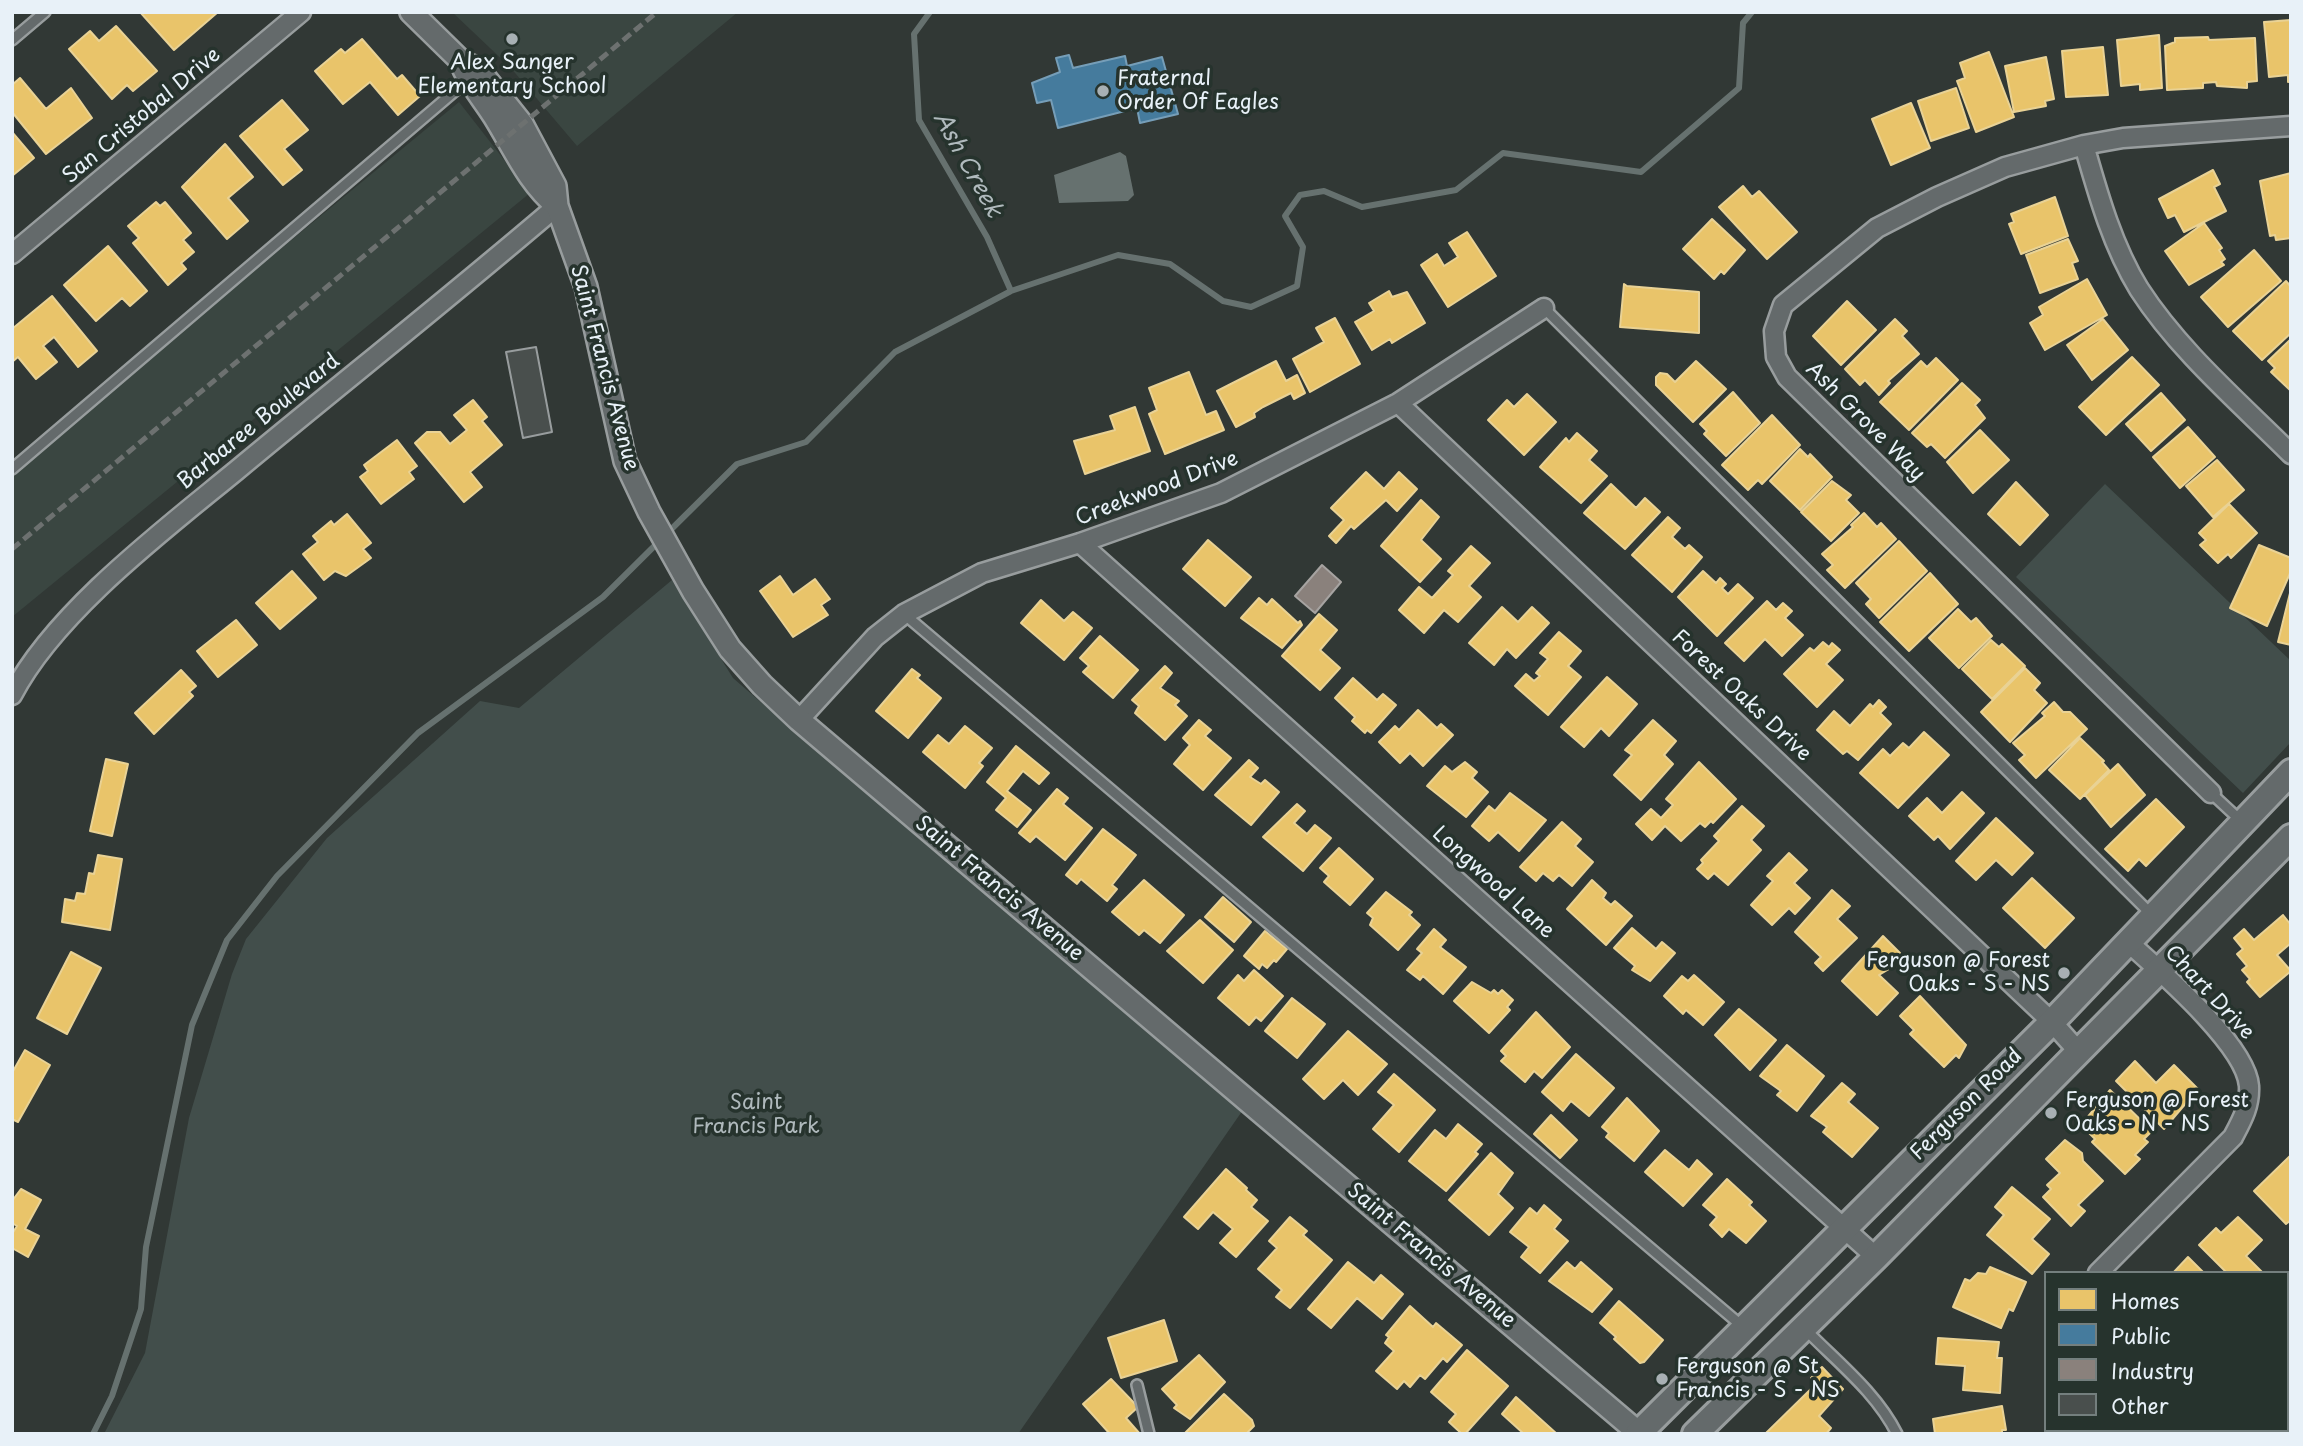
<!DOCTYPE html>
<html>
<head>
<meta charset="utf-8">
<style>
	body { margin:0 }
	#map { position:relative; width:2303px; height:1446px; overflow:hidden; background:#313835; font-family:"Playpen Sans",sans-serif }
	canvas { display:block }
	.frame { position:absolute; inset:0; border:14px solid #e8f1f8; pointer-events:none }
	.legend { position:absolute; left:2044px; top:1271px; width:245px; height:161px; box-sizing:border-box; background:#26332d; border:2px solid #747f7e; margin:0; padding:9px 12px; list-style:none; font-size:21px; color:#e8f1f8 }
	.legend li { display:flex; align-items:center; gap:14px; height:35px }
	.legend b { width:35px; border:2px solid #747f7e }
</style>
</head>
<body>
<div id="map">
<canvas width="2303" height="1446"></canvas>
<div class="frame"></div>
<ul class="legend">
<li><b style="height:19px;background:#e9c46a"></b>Homes</li>
<li><b style="height:19px;background:#457b9d"></b>Public</li>
<li><b style="height:19px;background:#8a817c"></b>Industry</li>
<li><b style="height:19px;background:#494f4d"></b>Other</li>
</ul>
</div>
<script>
const context = document.querySelector('canvas').getContext('2d');
context.lineJoin = 'round';
function fillPath(path, color) { context.fillStyle = color; context.fill(path, 'evenodd'); }
function trace(path, color, width, dash) { context.strokeStyle = color; context.lineWidth = width; context.lineCap = dash ? 'butt' : 'round'; context.setLineDash(dash || []); context.stroke(path); }
function drawText(font, color, halo, rows, align = 'center') {
  context.font = font + ' "Playpen Sans",sans-serif'; context.lineWidth = 7; context.setLineDash([]); context.textBaseline = 'middle'; context.strokeStyle = halo; context.fillStyle = color; for (const [text, x, y, turn = 0] of rows) {
    context.save(); context.translate(x, y); context.rotate((+turn || 0) * Math.PI / 180); context.textAlign = isNaN(turn) ? turn : align; if (halo) context.strokeText(text, 0, 0); context.fillText(text, 0, 0); context.restore();
  }
}
fillPath(new Path2D(`
	M452,12H738L577,146L510,67Z
	M459,102L530,193L12,617V470Z`), '#3a4641');
fillPath(new Path2D(`
	M2105,484L2291,661V742L2243,793L2016,577Z
	M672,580L733,678L860,788L1245,1107L1018,1434H104L145,1353L189,1118L232,974L246,939L327,838L480,701L519,708Z`), '#424e4b');
fillPath(new Path2D(`
	M1120,152L1126,156L1134,195L1128,201L1059,203L1054,175Z`), '#66716f');
const homes = new Path2D(`
	M140,12H218L174,50Z
	M2291,20V81L2288,82V75L2269,77L2264,22Z
	M116,26L157,71L133,91L127,85L112,99L69,49L90,31L99,41Z
	M2159,35L2162,88L2140,90V84L2121,86L2117,40Z
	M2208,37L2209,40L2255,38L2257,81L2247,82V88L2217,86L2216,82L2203,83V88L2167,90L2165,46L2175,42V38Z
	M362,39L397,79L402,75L420,96L398,115L370,82L343,104L315,71L341,49L345,53Z
	M2103,47L2108,95L2066,97L2062,51Z
	M1989,52L2014,117L1976,132L1957,81L1965,78L1960,63Z
	M2046,57L2054,99L2045,101L2046,106L2014,112L2005,66Z
	M20,78L46,109L71,88L92,118L46,154L12,112V85Z
	M1956,88L1969,128L1931,141L1918,101Z
	M282,100L308,130L284,149L302,170L283,185L240,136Z
	M1911,103L1930,148L1891,165L1872,119Z
	M12,132L34,158L12,176Z
	M225,144L253,177L228,198L248,221L227,239L182,187Z
	M2213,170L2220,184L2214,187L2226,211L2184,232L2175,215L2168,218L2159,199Z
	M2291,173V238L2276,240L2275,235L2270,236L2260,181Z
	M1743,186L1752,197L1759,191L1797,232L1767,259L1719,207Z
	M2055,197L2068,236L2021,254L2009,224L2014,222L2011,214Z
	M156,202L160,206L165,202L191,233L183,240L194,252L181,263L186,269L168,285L133,243L139,238L128,226Z
	M1712,219L1745,250L1724,274L1721,271L1714,279L1683,249Z
	M2204,223L2222,248L2219,250L2225,259L2221,262L2224,265L2189,285L2165,251Z
	M1467,232L1496,276L1448,307L1421,265L1437,254L1444,266L1458,257L1449,243Z
	M2068,239L2078,261L2072,263L2078,279L2040,293L2026,255Z
	M108,246L147,291L130,306L122,298L96,321L64,285Z
	M2254,250L2281,281L2228,327L2201,297Z
	M2087,279L2107,315L2045,350L2030,323L2043,315L2039,307Z
	M2286,281L2291,287V333L2262,360L2233,331Z
	M1624,284L1627,286L1699,292V333L1620,327Z
	M1389,291L1392,297L1407,292L1425,323L1392,343L1390,339L1372,350L1355,322L1374,311L1369,303Z
	M52,296L97,351L78,367L54,337L43,346L57,362L36,379L18,357L12,362V329Z
	M1847,301L1876,330L1841,365L1813,336Z
	M1335,318L1360,364L1310,392L1293,359L1324,342L1316,328Z
	M1895,319L1907,331L1902,336L1919,354L1888,381L1890,383L1879,395L1865,380L1860,385L1845,369Z
	M2103,319L2128,350L2092,380L2067,345Z
	M2291,339V391L2271,372L2275,368L2268,361Z
	M2132,357L2159,385L2106,435L2079,407Z
	M1936,358L1958,380L1909,430L1880,402L1921,361L1927,367Z
	M1276,361L1286,381L1297,375L1305,393L1294,399L1291,393L1263,407L1254,413L1255,417L1236,427L1217,391Z
	M1696,361L1726,389L1693,422L1656,385V377L1660,373L1667,374L1675,382Z
	M1189,372L1206,415L1216,411L1224,430L1165,454L1149,414L1157,410L1149,388Z
	M1962,383L1980,400L1975,405L1985,418L1945,458L1931,444L1927,447L1912,433Z
	M1733,392L1760,423L1726,456L1704,434L1707,431L1700,424Z
	M2161,393L2185,420L2151,451L2126,424Z
	M1527,394L1556,422L1524,455L1488,420L1507,400L1514,407Z
	M473,400L487,417L482,421L502,445L470,472L482,487L464,502L415,443L427,432H440L450,444L467,430L454,415Z
	M1135,407L1150,451L1085,474L1074,441L1115,430L1110,416Z
	M1772,415L1800,445L1762,484L1758,480L1748,490L1722,465Z
	M2188,427L2215,457L2180,488L2153,457Z
	M1980,430L2009,460L1973,493L1947,462Z
	M1577,433L1597,451L1589,460L1607,476L1581,503L1540,467L1566,438L1569,442Z
	M397,440L417,466L409,472L414,479L381,504L360,477L368,471L364,465Z
	M1800,449L1808,457L1810,454L1832,477L1800,510L1770,481Z
	M2217,460L2244,490L2213,517L2186,486Z
	M1366,472L1384,489L1399,472L1417,489L1397,511L1386,500L1354,529L1351,526L1336,543L1329,536L1344,520L1331,508Z
	M1832,481L1851,495L1846,500L1859,513L1831,541L1801,512Z
	M2016,482L2048,515L2020,545L1988,514Z
	M1611,484L1636,508L1645,498L1660,512L1625,549L1584,513Z
	M1421,500L1439,517L1421,540L1441,559L1420,582L1381,546Z
	M2229,504L2257,533L2231,558L2228,554L2218,563L2200,545L2206,540L2199,533Z
	M1864,513L1877,527L1881,523L1896,539L1845,588L1827,570L1833,565L1822,554L1853,527L1851,525Z
	M347,514L371,543L363,549L371,558L346,576L335,571L324,580L303,554L318,542L313,536L331,521L334,525Z
	M1668,517L1680,528L1672,537L1685,549L1689,545L1702,557L1672,592L1632,555Z
	M1208,540L1251,577L1225,606L1183,569Z
	M1899,541L1927,571L1879,618L1866,604L1871,599L1856,583Z
	M2259,545L2291,558V571L2267,626L2230,608Z
	M1471,546L1490,563L1469,586L1481,597L1458,622L1444,610L1424,633L1399,610L1419,587L1432,598L1453,575L1448,571Z
	M292,571L316,598L280,629L256,603Z
	M1703,571L1716,583L1720,578L1726,584L1722,588L1728,594L1738,584L1753,598L1717,636L1678,597Z
	M1930,573L1958,604L1909,651L1880,622Z
	M780,576L793,595L815,579L830,599L821,605L828,615L793,637L760,591Z
	M2291,589V645L2278,642Z
	M1259,598L1267,605L1272,599L1298,623L1300,621L1302,625L1282,648L1241,618Z
	M1041,600L1064,621L1073,612L1092,628L1064,660L1021,623Z
	M1767,601L1776,610L1783,603L1792,611L1785,618L1803,635L1782,656L1765,639L1744,661L1725,643Z
	M1502,607L1518,622L1532,607L1549,623L1516,658L1507,649L1494,665L1469,643Z
	M1958,609L1971,622L1976,618L1992,636L1959,668L1929,638Z
	M1319,614L1337,630L1320,650L1340,668L1320,690L1282,656Z
	M236,620L257,645L218,677L197,651Z
	M1559,632L1581,651L1568,666L1581,677L1548,715L1515,686L1526,674L1534,681L1540,676L1536,673L1548,659L1540,653Z
	M1100,636L1138,670L1113,698L1083,672L1089,666L1080,658Z
	M1991,640L1999,647L2002,644L2025,666L1992,699L1962,669Z
	M1823,642L1829,647L1832,643L1840,650L1826,664L1843,680L1817,707L1784,674L1810,648L1814,651Z
	M1165,666L1172,673L1160,688L1179,701L1175,705L1187,716L1165,740L1135,713L1139,706L1132,700Z
	M2025,668L2040,683L2034,690L2047,703L2010,742L1981,712Z
	M912,669L920,675L917,678L941,698L908,738L876,711Z
	M181,670L196,686L189,692L193,696L154,734L135,713Z
	M1607,677L1637,704L1609,736L1601,728L1584,747L1561,727Z
	M1353,678L1377,700L1383,694L1396,705L1371,733L1367,730L1365,733L1352,721L1355,717L1335,698Z
	M1879,700L1886,707L1880,713L1891,724L1858,760L1847,751L1843,754L1817,730L1834,711L1850,726L1870,704L1873,707Z
	M2054,702L2063,712H2070L2087,729L2036,778L2019,760L2025,755L2013,743L2045,716L2042,713Z
	M1418,710L1437,728L1441,724L1453,735L1423,766L1410,753L1400,763L1379,742L1395,726L1399,730Z
	M1199,720L1211,730L1205,736L1231,758L1203,790L1174,764L1190,745L1183,738Z
	M1653,720L1676,741L1664,755L1673,764L1641,800L1614,775L1632,755L1625,750Z
	M965,726L992,748L979,763L983,766L965,788L923,752L938,735L949,744Z
	M1924,732L1949,755L1898,808L1860,773L1883,749L1890,756L1903,743L1909,748Z
	M2080,738L2104,761L2102,762L2109,770L2080,799L2049,770Z
	M1016,746L1049,773L1039,784L1023,771L1007,791L1031,810L1017,827L996,810L1006,798L987,782Z
	M106,759L128,764L112,836L90,831Z
	M1249,760L1258,768L1250,777L1261,784L1265,780L1279,792L1251,825L1215,795Z
	M1465,762L1477,772L1472,778L1488,792L1466,817L1427,786L1445,766L1452,772Z
	M1699,762L1736,799L1713,823L1711,821L1705,827L1700,823L1681,841L1665,826L1652,840L1636,824L1651,809L1661,818L1673,805L1666,799Z
	M2118,764L2145,795L2111,827L2085,795Z
	M1057,789L1068,798L1063,804L1092,828L1065,860L1036,836L1030,842L1019,833Z
	M1962,792L1984,813L1950,849L1938,836L1934,840L1909,816L1927,798L1942,813Z
	M1510,793L1546,820L1519,851L1498,832L1489,841L1472,826L1489,806L1495,811Z
	M2156,799L2184,827L2146,866L2139,859L2128,871L2105,849Z
	M1297,804L1305,811L1294,823L1307,834L1315,825L1331,838L1303,871L1263,837Z
	M1742,806L1764,826L1751,840L1761,850L1728,885L1714,873L1708,879L1697,869L1703,863L1701,860L1719,841L1714,836Z
	M1996,818L2033,853L2012,875L1996,860L1976,880L1956,861Z
	M1562,822L1581,839L1575,846L1593,862L1572,886L1559,875L1553,881L1543,873L1536,881L1520,867Z
	M1103,829L1136,855L1112,885L1117,889L1107,901L1081,879L1077,884L1066,875Z
	M1339,848L1373,879L1350,905L1324,882L1329,876L1320,868Z
	M1789,853L1807,870L1794,883L1810,898L1795,914L1789,908L1772,925L1751,905L1773,881L1767,876Z
	M98,855L122,859L110,930L62,922L65,899L75,901L77,893L85,894L89,873L94,874Z
	M2032,878L2074,918L2045,948L2003,908Z
	M1144,880L1184,915L1160,943L1144,930L1139,935L1112,912Z
	M1592,880L1606,893L1603,898L1611,905L1615,901L1632,916L1606,945L1567,909Z
	M1832,890L1850,906L1837,919L1857,938L1823,971L1815,963L1821,957L1795,932Z
	M1386,892L1412,912L1409,915L1420,925L1398,950L1370,925L1373,918L1367,913Z
	M1223,897L1251,922L1234,942L1205,917Z
	M2283,915L2291,925V943L2277,955L2291,971L2260,997L2247,982L2250,979L2242,970L2247,966L2237,954L2243,949L2234,938L2244,929L2254,940Z
	M1200,920L1233,950L1203,983L1167,951Z
	M1632,928L1656,949L1662,942L1675,953L1650,981L1632,970L1635,966L1614,948Z
	M1434,929L1446,940L1440,947L1466,967L1443,994L1423,976L1420,980L1407,970L1422,953L1417,949Z
	M1265,931L1287,949L1276,962L1274,960L1267,968L1262,964L1259,969L1244,956Z
	M1883,936L1900,953L1887,967L1889,969L1879,975L1898,993L1877,1015L1842,981Z
	M71,952L101,968L67,1034L37,1018Z
	M1254,970L1283,996L1261,1021L1256,1017L1249,1025L1218,998L1238,975L1244,981Z
	M1694,975L1724,1002L1703,1025L1686,1010L1683,1014L1664,996L1682,976L1688,981Z
	M1472,982L1491,993L1494,990L1498,994L1502,990L1513,1000L1507,1007L1510,1010L1489,1033L1454,1001Z
	M1920,996L1966,1045L1959,1058L1956,1055L1944,1067L1910,1034L1914,1030L1900,1016Z
	M1292,998L1325,1024L1297,1058L1265,1031Z
	M1739,1009L1776,1040L1750,1070L1715,1035Z
	M1536,1012L1570,1047L1542,1078L1534,1071L1525,1082L1501,1061L1506,1056L1501,1051Z
	M1348,1031L1387,1064L1358,1095L1343,1080L1324,1099L1303,1079Z
	M1787,1045L1824,1076L1797,1111L1777,1095L1781,1091L1760,1076Z
	M25,1050L50,1065L18,1122L12,1119V1073Z
	M1576,1054L1614,1088L1589,1116L1571,1101L1563,1111L1542,1092Z
	M2135,1061L2156,1083L2174,1065L2198,1089L2164,1129L2116,1081Z
	M1394,1074L1435,1110L1399,1152L1373,1129L1394,1105L1378,1092Z
	M1842,1083L1855,1094L1848,1102L1878,1128L1852,1157L1823,1132L1827,1127L1811,1116Z
	M2110,1090L2152,1131L2144,1139L2148,1142L2135,1155L2140,1159L2125,1174L2092,1142L2095,1139L2081,1125Z
	M1627,1098L1659,1131L1634,1161L1606,1137L1609,1133L1602,1127Z
	M1551,1115L1577,1140L1560,1158L1534,1134Z
	M1458,1124L1482,1144L1475,1152L1478,1154L1446,1191L1409,1161L1435,1130L1446,1139Z
	M2065,1140L2082,1153L2083,1161L2103,1181L2078,1205L2085,1211L2071,1226L2043,1197L2051,1189L2047,1185L2060,1173L2046,1159Z
	M1665,1150L1689,1170L1697,1160L1712,1174L1683,1206L1645,1172Z
	M1491,1153L1513,1173L1498,1194L1513,1208L1489,1235L1449,1200Z
	M2291,1155V1220L2286,1224L2254,1191Z
	M1226,1169L1247,1188L1246,1190L1257,1200L1251,1207L1268,1221L1236,1257L1220,1243L1233,1229L1213,1212L1198,1229L1184,1217Z
	M1727,1179L1752,1202L1749,1205L1766,1221L1746,1243L1729,1229L1722,1237L1710,1225L1717,1217L1703,1205Z
	M2012,1187L2050,1219L2032,1239L2049,1254L2032,1274L1987,1235L2004,1215L1995,1207Z
	M21,1189L41,1200L25,1229L39,1236L28,1257L12,1248V1234L17,1226L12,1223V1201Z
	M1544,1205L1561,1220L1554,1229L1568,1241L1540,1273L1521,1257L1529,1247L1510,1232L1530,1208L1537,1214Z
	M1290,1217L1307,1231L1303,1235L1332,1260L1290,1308L1276,1297L1282,1290L1258,1269L1277,1248L1269,1241Z
	M2238,1217L2262,1240L2246,1256L2263,1273H2227L2199,1245L2216,1228L2221,1233Z
	M2188,1257L2204,1273H2173Z
	M1348,1262L1374,1283L1381,1275L1403,1294L1382,1319L1357,1298L1331,1328L1308,1309Z
	M1567,1262L1575,1269L1581,1262L1612,1289L1592,1312L1549,1281Z
	M1990,1267L2026,1282L2013,1311L2009,1309L2001,1328L1953,1307L1965,1279L1970,1281L1978,1273L1986,1274Z
	M1619,1301L1663,1340L1644,1362L1640,1363L1614,1339L1616,1337L1600,1323Z
	M1410,1306L1433,1327L1436,1323L1462,1345L1447,1362L1443,1358L1425,1379L1420,1375L1410,1387L1404,1381L1397,1389L1376,1371L1394,1351L1385,1343L1389,1337L1386,1335Z
	M1164,1320L1177,1361L1121,1378L1108,1338Z
	M1938,1338L1999,1342L1997,1358H2002L2000,1393L1963,1390L1965,1366L1936,1364Z
	M1467,1350L1508,1386L1465,1434H1462L1449,1422L1456,1414L1431,1392Z
	M1199,1355L1225,1382L1190,1419L1174,1408L1177,1405L1162,1389Z
	M1822,1367L1843,1389L1819,1416L1831,1428L1826,1434H1765L1816,1384L1811,1378Z
	M1111,1379L1138,1407L1126,1418L1140,1434H1110L1083,1404Z
	M1224,1394L1252,1420L1254,1426L1246,1434H1184Z
	M1516,1397L1557,1434H1524L1502,1414Z
	M2002,1406L2006,1430H2002V1434H1935L1933,1419Z
	M2119,1430H2155L2156,1434H2120Z`);
fillPath(homes, '#e9c46a');
trace(homes, '#e9d295', 2);
const public = new Path2D(`
	M1069,55L1073,68L1125,56L1127,66L1162,57L1178,114L1140,123L1137,108L1058,128L1051,100L1037,103L1032,83L1060,72L1056,58Z`);
fillPath(public, '#457b9d');
trace(public, '#769eb8', 2);
const industry = new Path2D(`
	M1322,565L1341,582L1315,613L1295,596Z`);
fillPath(industry, '#8a817c');
trace(industry, '#a6a3a1', 2);
trace(new Path2D(`
	M930,12L914,34L919,120L987,237L1011,291
	M93,1434L112,1396L141,1309L146,1247L192,1025L227,940L277,876L418,733L603,597L737,464L806,442L895,352L1011,291L1118,255L1170,264L1223,301L1251,307L1297,286L1303,247L1285,216L1300,195L1324,191L1362,207L1456,190L1503,153L1641,172L1739,88L1743,23L1752,12`), '#66716f', 6);
const building = new Path2D(`
	M536,347L552,432L523,438L506,352Z`);
fillPath(building, '#494f4d');
trace(building, '#989d9e', 2);
const service = new Path2D(`
	M12,40L45,12
	M1544,308L2152,915
	M12,469L469,79
	M904,614L1742,1326
	M2211,793L2240,820
	M1805,1329C1837,1362 1876,1392 1897,1434
	M1137,1385L1149,1434
	M2287,1403L2291,1400
	M2218,1434L2227,1430`);
const minor = new Path2D(`
	M2084,145C2098,194 2112,245 2139,289C2179,351 2239,402 2291,454
	M12,254L301,12
	M1398,403L2052,1022L2078,1051
	M1080,543L1876,1257
	M12,695C55,612 164,530 237,470C343,382 452,296 557,206
	M799,720L875,637L904,614L982,573L1080,543L1221,493L1398,403L1544,308
	M2211,793L1787,377L1776,357L1774,331L1783,305L1877,228L1937,197L2005,167L2084,145L2123,138L2291,126
	M2098,1273L2233,1137C2242,1120 2250,1106 2249,1086C2246,1045 2160,971 2128,942
	M2059,1430L2060,1434`);
const tertiary = new Path2D(`
	M411,12L460,60L479,70L522,124L555,186L557,206L586,287L625,461L649,512L693,591L730,649L762,685L799,720L1640,1434
	M460,60C468,82 482,97 494,116C514,148 528,182 557,206`);
const secondary = new Path2D(`
	M1638,1434L2052,1022L2291,772
	M1695,1434L1876,1257L2291,837`);
trace(service, '#989d9e', 14);
trace(minor, '#989d9e', 23);
trace(tertiary, '#989d9e', 26);
trace(secondary, '#989d9e', 30);
trace(service, '#646a6b', 9);
trace(minor, '#646a6b', 18);
trace(tertiary, '#646a6b', 21);
trace(secondary, '#646a6b', 24);
trace(new Path2D(`
	M12,549L657,12`), '#6d7170', 5, [10, 5]);
for (const [x, y, r, color] of [
	[512,39,7,"#a8b0b4"],
	[1103,91,7,"#a8b0b4"],
	[2064,973,7,"#a8b0b4"],
	[2051,1113,7,"#a8b0b4"],
	[1662,1379,7,"#a8b0b4"]
]) { const dot = new Path2D(); dot.arc(x, y, r, 0, 2 * Math.PI); context.fillStyle = color; context.fill(dot); trace(dot, '#26332d', 2.5); }
drawText('21px', '#e8f1f8', '#26332d', [
	["Alex Sanger",512,63,"center"],
	["Elementary School",512,87,"center"],
	["Fraternal",1117,79],
	["Order Of Eagles",1117,103],
	["Ferguson @ Forest",2050,961,"right"],
	["Oaks - S - NS",2050,985,"right"],
	["Ferguson @ Forest",2065,1101],
	["Oaks - N - NS",2065,1125],
	["Ferguson @ St",1676,1367],
	["Francis - S - NS",1676,1391]
], 'left');
drawText('21px', '#e8f1f8', '#26332d', [
	["San Cristobal Drive",142,116,-40],
	["Saint Francis Avenue",604,368,75],
	["Barbaree Boulevard",259,422,-39],
	["Ash Grove Way",1865,422,45],
	["Creekwood Drive",1157,489,-21],
	["Forest Oaks Drive",1741,696,43],
	["Longwood Lane",1493,883,42],
	["Saint Francis Avenue",999,889,40],
	["Chart Drive",2209,993,47],
	["Ferguson Road",1967,1105,-45],
	["Saint Francis Avenue",1431,1256,40]
]);
drawText('21px', '#afb9bc', '#26332d', [
	["Saint",756,1103],
	["Francis Park",756,1127]
]);
drawText('italic 23px', '#b0babd', '#26332d', [
	["Ash Creek",967,165,61]
]);
</script>
</body>
</html>
